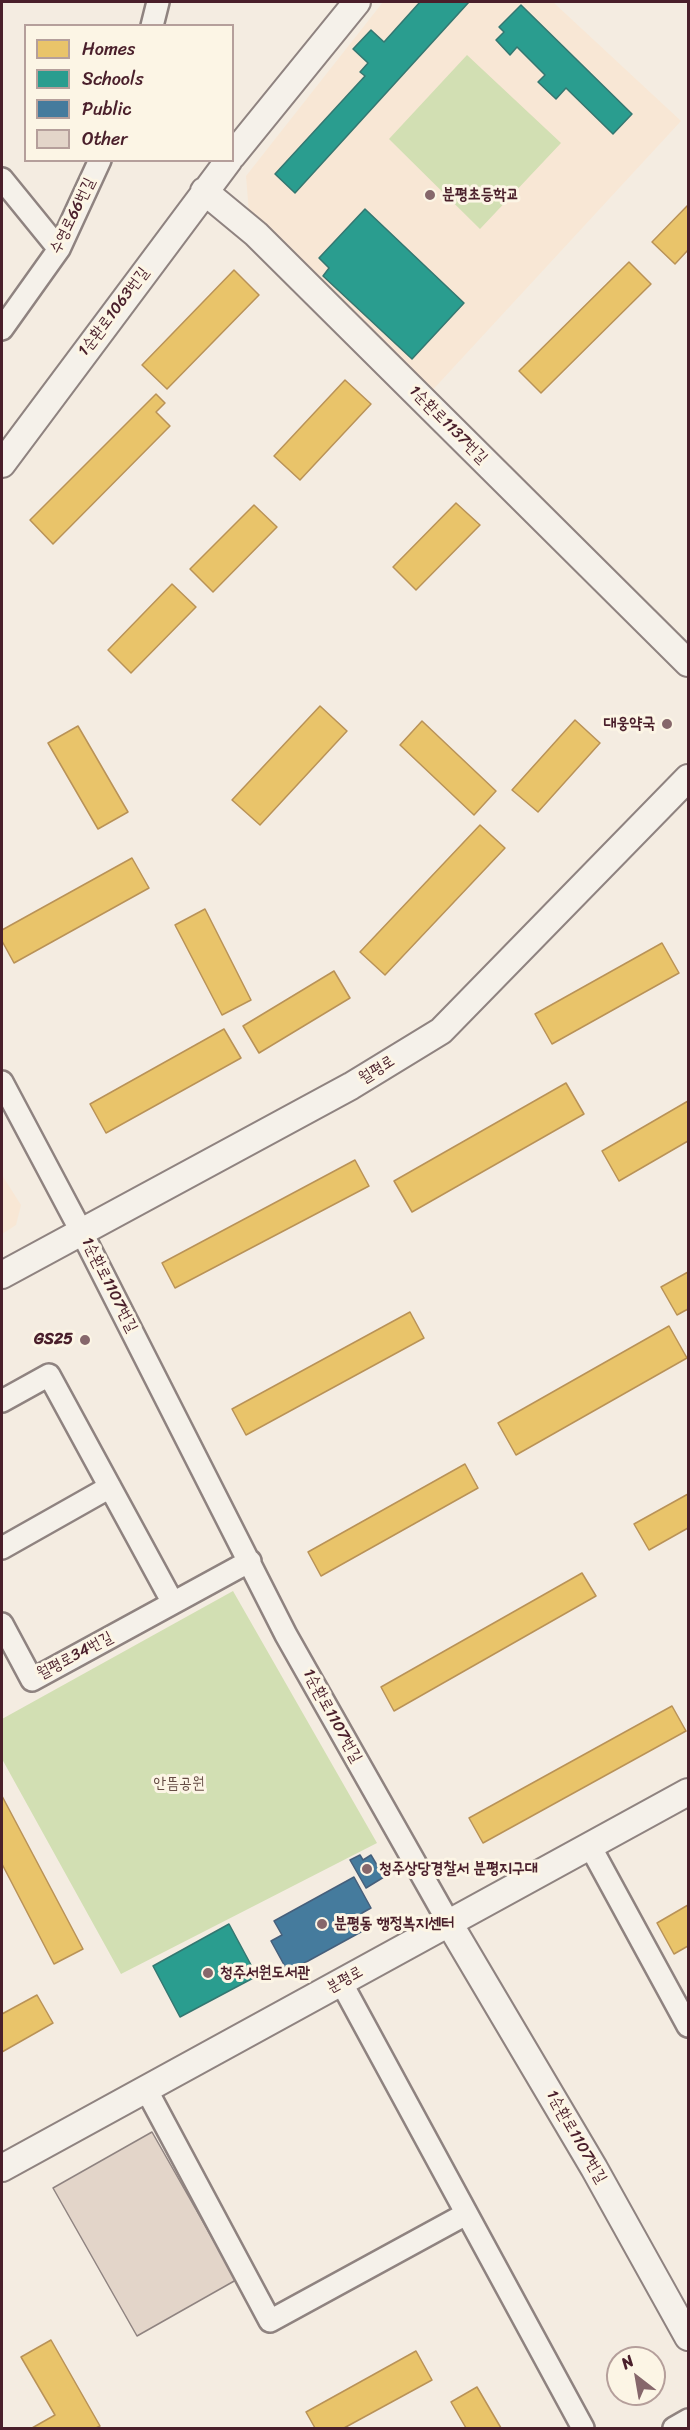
<!DOCTYPE html>
<html>
<head>
<meta charset="utf-8">
<style>
	body { margin:0 }
	#map { position:relative; width:690px; height:2430px; overflow:hidden; background:#f4ece1; font-family:Sriracha,sans-serif }
	canvas { display:block }
	.frame { position:absolute; inset:0; border:3px solid #4a1f2b; pointer-events:none }
	.legend { position:absolute; left:24px; top:24px; width:210px; height:138px; box-sizing:border-box; background:#fcf5e5; border:2px solid #b59f9b; margin:0; padding:8px 10px; list-style:none; font-size:18px; color:#4a1f2b }
	.legend li { display:flex; align-items:center; gap:12px; height:30px }
	.legend b { width:30px; border:2px solid #b59f9b }
	.north { position:absolute; left:606px; top:2346px; width:60px; height:60px; box-sizing:border-box; background:#fcf5e5; border:2px solid #b59f9b; border-radius:50%; rotate:329deg; font-size:16px; font-weight:700; line-height:24px; text-align:center; color:#4a1f2b }
	.north::after { content:''; display:block; margin:auto; width:21px; height:27px; background:#86676b; clip-path:polygon(50% 0,100% 100%,50% 72%,0 100%) }
</style>
</head>
<body>
<div id="map">
<canvas width="690" height="2430"></canvas>
<div class="frame"></div>
<ul class="legend">
<li><b style="height:16px;background:#e9c46a"></b>Homes</li>
<li><b style="height:16px;background:#2a9d8f"></b>Schools</li>
<li><b style="height:16px;background:#457b9d"></b>Public</li>
<li><b style="height:16px;background:#e3d5c9"></b>Other</li>
</ul>
<div class="north">N</div>
</div>
<script>
const context = document.querySelector('canvas').getContext('2d');
context.lineJoin = 'round';
function fillPath(path, color) { context.fillStyle = color; context.fill(path, 'evenodd'); }
function trace(path, color, width, dash) { context.strokeStyle = color; context.lineWidth = width; context.lineCap = dash ? 'butt' : 'round'; context.setLineDash(dash || []); context.stroke(path); }
function drawText(font, color, halo, rows, align = 'center') {
  context.font = font + ' Sriracha,"Poor Story",sans-serif'; context.lineWidth = 6; context.setLineDash([]); context.textBaseline = 'middle'; context.strokeStyle = halo; context.fillStyle = color; for (const [text, x, y, turn = 0] of rows) {
    context.save(); context.translate(x, y); context.rotate((+turn || 0) * Math.PI / 180); context.textAlign = isNaN(turn) ? turn : align; if (halo) context.strokeText(text, 0, 0); context.fillText(text, 0, 0); context.restore();
  }
}
fillPath(new Path2D(`
	M383,2H553L681,121L428,395L249,213L246,176Z
	M2,1175L21,1205L16,1225L2,1234Z`), '#f8e7d5');
fillPath(new Path2D(`
	M467,55L561,143L480,229L389,139Z
	M233,1591L377,1843L121,1974L2,1759V1719Z`), '#d2dfb3');
const homes = new Path2D(`
	M688,205V250L675,264L652,242Z
	M629,262L651,284L541,393L519,371Z
	M234,270L259,295L167,389L142,365Z
	M345,380L371,404L300,480L274,456Z
	M156,394L165,403L156,412L170,426L53,544L30,520Z
	M456,503L480,525L416,590L393,567Z
	M254,505L277,527L213,592L190,569Z
	M172,584L196,607L131,673L108,650Z
	M320,706L347,731L260,825L232,800Z
	M575,720L600,743L538,812L512,790Z
	M422,721L496,791L474,815L400,745Z
	M78,726L128,812L98,829L48,743Z
	M480,825L505,848L385,975L360,952Z
	M132,858L149,888L14,963L2,941V930Z
	M205,909L251,1000L222,1015L175,925Z
	M662,943L679,973L552,1044L535,1014Z
	M334,971L350,998L259,1053L243,1026Z
	M224,1029L241,1058L106,1133L90,1104Z
	M566,1083L584,1114L412,1212L394,1181Z
	M688,1101V1141L619,1181L602,1151Z
	M355,1160L369,1186L175,1288L162,1263Z
	M688,1272V1309L677,1315L661,1287Z
	M410,1312L424,1338L246,1435L232,1409Z
	M669,1326L687,1358L516,1455L498,1423Z
	M465,1464L478,1488L321,1576L308,1552Z
	M688,1494V1528L649,1550L634,1524Z
	M582,1573L596,1596L394,1711L381,1687Z
	M672,1706L686,1731L483,1843L469,1818Z
	M2,1796L83,1949L54,1964L2,1864Z
	M688,1905V1946L674,1954L657,1923Z
	M37,1995L53,2023L2,2052V2014Z
	M51,2340L100,2426L96,2428H32L55,2415L21,2357Z
	M416,2351L432,2380L344,2428H315L306,2412Z
	M477,2387L501,2428H466L451,2402Z`);
fillPath(homes, '#e9c46a');
trace(homes, '#b99257', 1.5);
const schools = new Path2D(`
	M420,2H469L295,193L275,174L365,76L360,72L368,63L353,49L371,30L384,42Z
	M521,5L632,114L613,134L566,88L556,99L538,82L545,75L517,47L510,55L496,40L504,32L499,27Z
	M365,209L464,303L412,359L323,276L329,268L319,258Z
	M229,1924L257,1976L180,2017L153,1966Z`);
fillPath(schools, '#2a9d8f');
trace(schools, '#347771', 1.5);
const public = new Path2D(`
	M360,1855L363,1860L371,1855L384,1877L366,1888L350,1860Z
	M354,1877L371,1908L362,1913L370,1927L288,1972L271,1941L282,1935L274,1921Z`);
fillPath(public, '#457b9d');
trace(public, '#465f7b', 1.5);
const building = new Path2D(`
	M152,2132L236,2280L137,2336L53,2188Z`);
fillPath(building, '#e3d5c9');
trace(building, '#8f8380', 1.5);
const minor = new Path2D(`
	M152,26L158,2
	M2,179L59,249
	M2,329L59,249L100,160
	M2,1082L81,1231L286,1635L449,1923
	M2,1401L49,1375L173,1603
	M2,1548L110,1487
	M2,1624L32,1680L250,1561
	M590,1846L688,2026
	M341,1982L583,2428
	M146,2089L270,2321L466,2214
	M674,2428L688,2420`);
const tertiary = new Path2D(`
	M232,156L357,2
	M204,191L256,234L688,663
	M2,464L229,160
	M2,1275L351,1086L441,1031L688,778
	M449,1923L594,2168L688,2337
	M2,2168L688,1792`);
trace(minor, '#8f8380', 26);
trace(tertiary, '#8f8380', 30);
trace(minor, '#f5f1ea', 21);
trace(tertiary, '#f5f1ea', 26);
for (const [x, y, r, color] of [
	[430,195,6,"#86676b"],
	[667,724,6,"#86676b"],
	[85,1340,6,"#86676b"],
	[367,1869,6,"#86676b"],
	[322,1924,6,"#86676b"],
	[208,1973,6,"#86676b"]
]) { const dot = new Path2D(); dot.arc(x, y, r, 0, 2 * Math.PI); context.fillStyle = color; context.fill(dot); trace(dot, '#fcf5e5', 2); }
drawText('bold 16px', '#4a1f2b', '#fcf5e5', [
	["분평초등학교",442,195],
	["대웅약국",655,724,"right"],
	["GS25",73,1340,"right"],
	["청주상당경찰서 분평지구대",379,1869],
	["분평동 행정복지센터",334,1924],
	["청주서원도서관",220,1973]
], 'left');
drawText('16px', '#4a1f2b', '#fcf5e5', [
	["수영로66번길",73,216,-64],
	["1순환로1063번길",114,312,-53],
	["1순환로1137번길",448,425,45],
	["월평로",377,1070,-32],
	["1순환로1107번길",109,1285,63],
	["월평로34번길",75,1656,-28],
	["1순환로1107번길",332,1716,61],
	["분평로",345,1980,-29],
	["1순환로1107번길",576,2137,60]
]);
drawText('16px', '#654c44', '#fcf5e5', [
	["안뜸공원",179,1784]
]);
</script>
</body>
</html>
